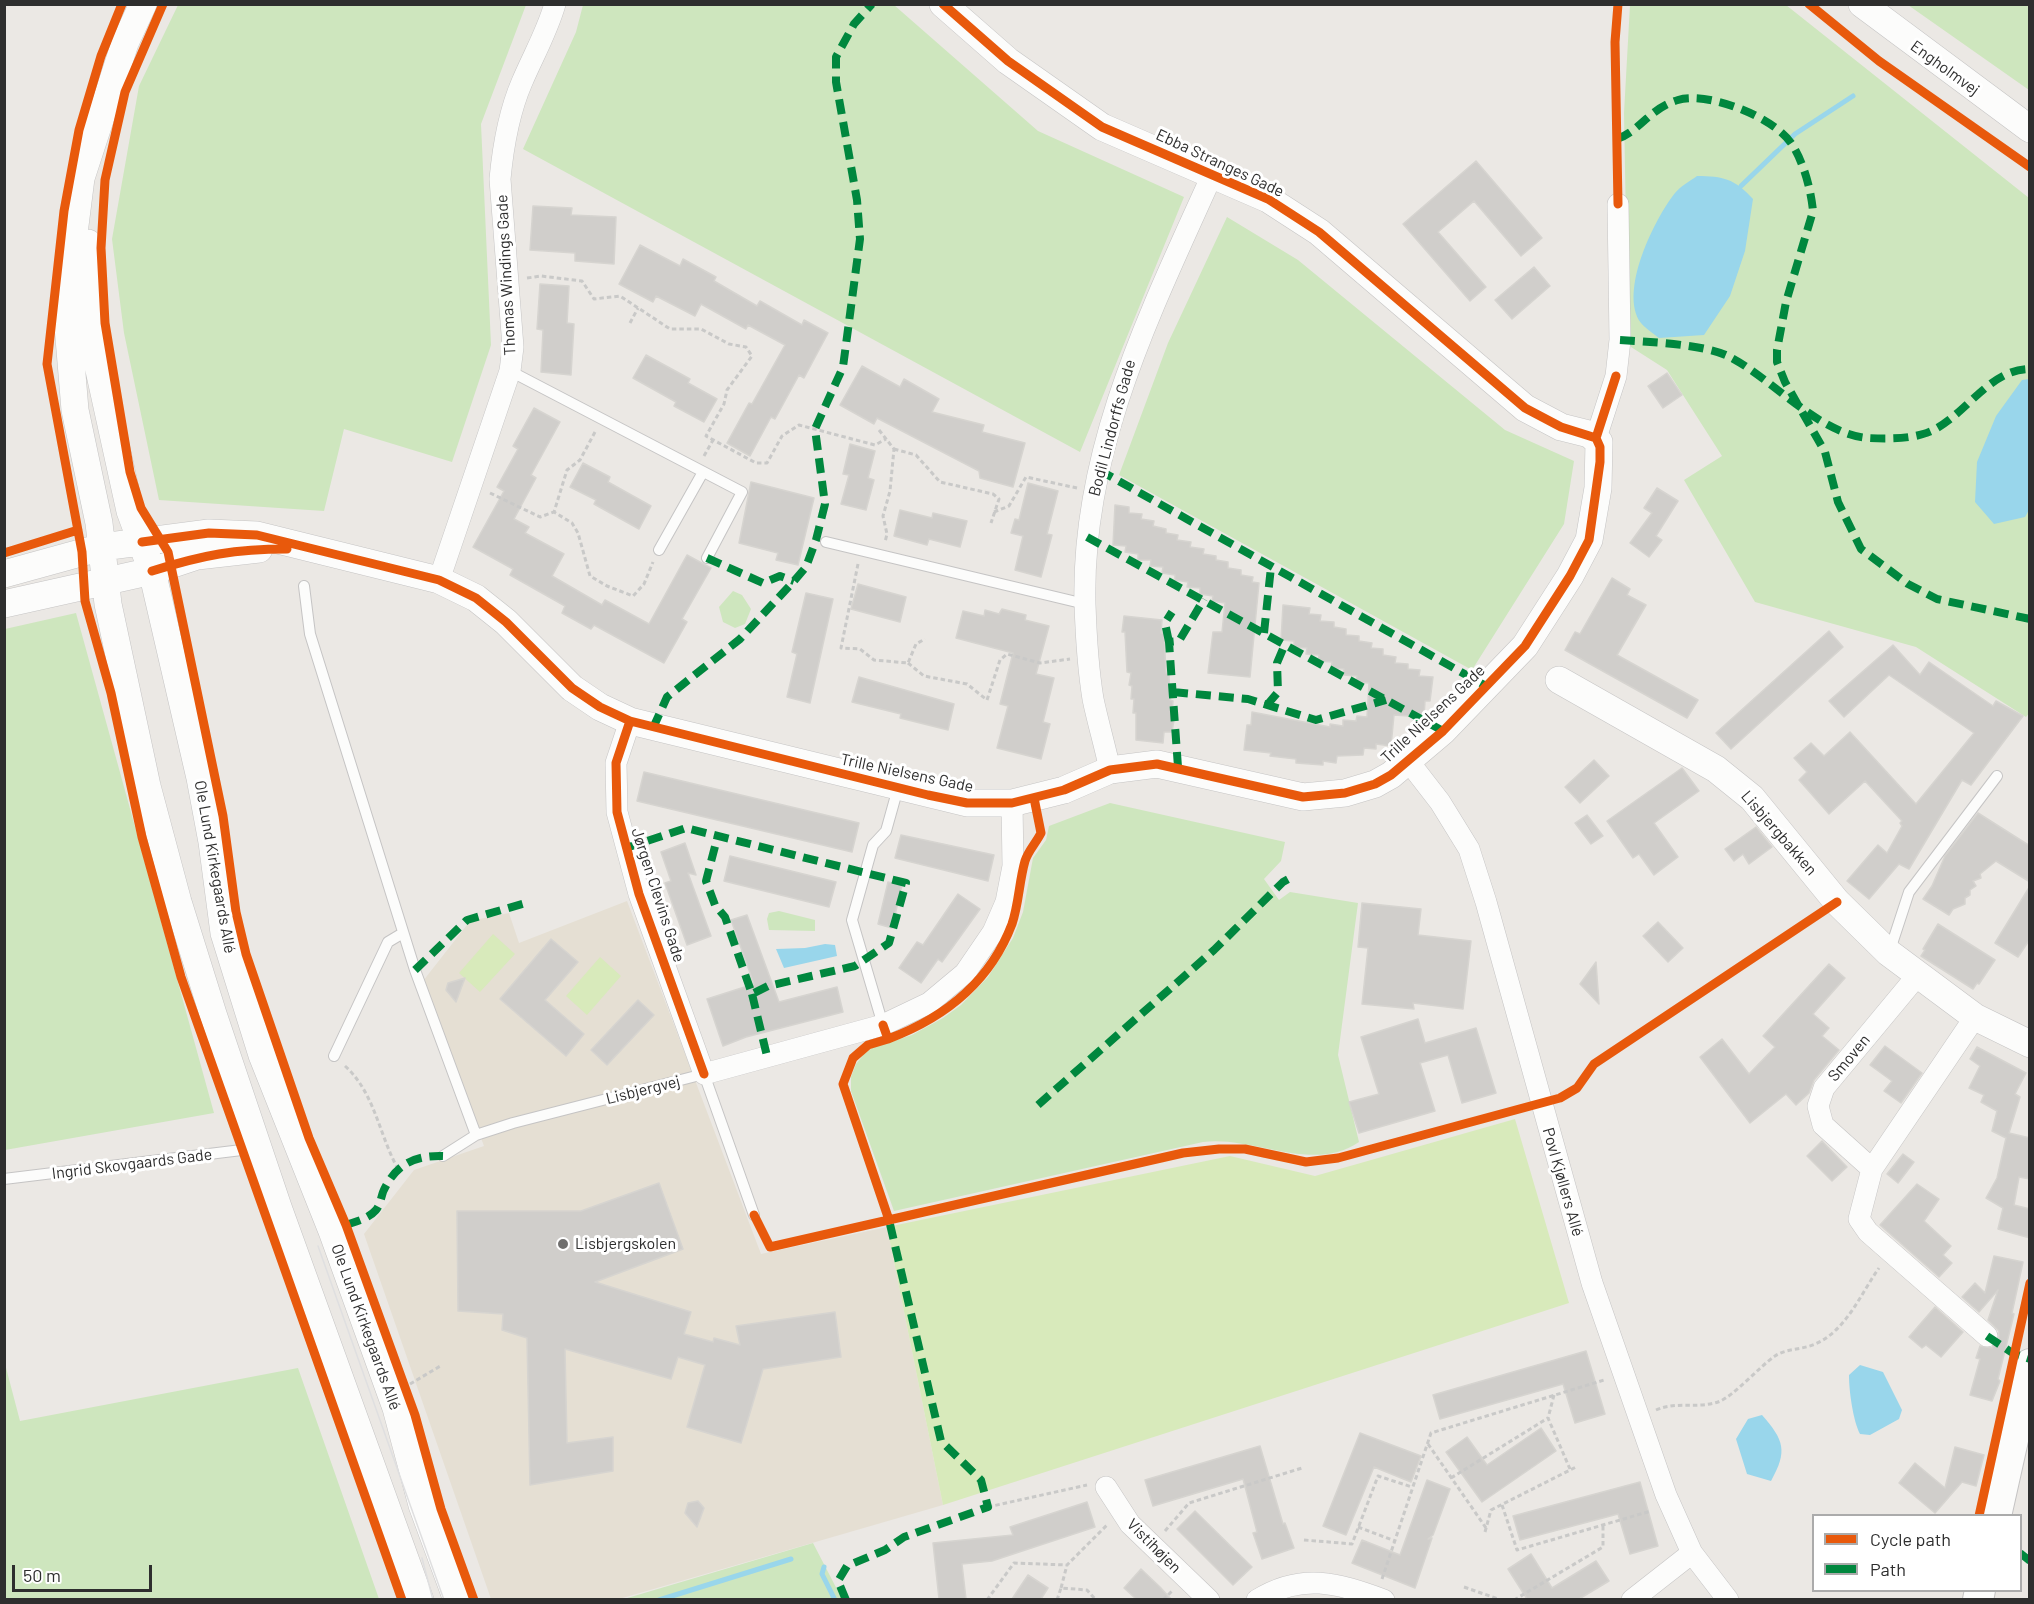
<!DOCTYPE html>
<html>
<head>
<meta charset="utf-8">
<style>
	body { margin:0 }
	#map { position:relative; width:2034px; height:1604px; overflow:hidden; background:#ebe8e4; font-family:Barlow,sans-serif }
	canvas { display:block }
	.frame { position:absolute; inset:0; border:6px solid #2e2e2e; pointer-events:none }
	.legend { position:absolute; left:1812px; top:1514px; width:210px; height:78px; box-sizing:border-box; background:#fff; border:2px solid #ababab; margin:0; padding:8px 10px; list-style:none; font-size:18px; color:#2e2e2e }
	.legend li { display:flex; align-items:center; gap:12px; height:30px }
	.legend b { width:30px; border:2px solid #ababab }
	.scale { position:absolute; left:12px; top:1565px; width:140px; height:27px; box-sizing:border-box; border:3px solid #2e2e2e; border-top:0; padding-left:8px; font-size:18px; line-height:21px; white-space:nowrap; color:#2e2e2e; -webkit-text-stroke:4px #fff; paint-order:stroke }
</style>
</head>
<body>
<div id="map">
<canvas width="2034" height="1604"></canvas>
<div class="frame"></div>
<ul class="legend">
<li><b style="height:8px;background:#e8590c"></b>Cycle path</li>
<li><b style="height:8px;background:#00873e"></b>Path</li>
</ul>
<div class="scale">50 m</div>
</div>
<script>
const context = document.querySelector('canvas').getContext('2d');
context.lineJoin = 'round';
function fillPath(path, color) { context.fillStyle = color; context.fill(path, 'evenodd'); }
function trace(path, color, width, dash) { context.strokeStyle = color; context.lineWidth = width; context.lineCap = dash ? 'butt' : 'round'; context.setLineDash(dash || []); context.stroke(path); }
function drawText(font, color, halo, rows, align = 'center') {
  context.font = font + ' Barlow,sans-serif'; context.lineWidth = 6; context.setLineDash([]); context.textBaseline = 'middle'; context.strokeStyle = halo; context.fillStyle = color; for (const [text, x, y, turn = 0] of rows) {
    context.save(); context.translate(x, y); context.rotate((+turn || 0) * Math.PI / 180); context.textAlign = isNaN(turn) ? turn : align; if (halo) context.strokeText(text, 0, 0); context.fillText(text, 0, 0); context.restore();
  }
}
fillPath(new Path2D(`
	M627,901L761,1254L887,1227L943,1505L619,1599H491L364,1234L414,1170L484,1146L423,981L470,921L509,913L519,943Z`), '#e5dfd3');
fillPath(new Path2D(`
	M178,5H526L481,124L491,345L452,462L344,429L324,511L159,500L124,333L112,239L139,86Z
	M583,5H894L1038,131L1184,197L1080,452L523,149L576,32Z
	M1630,5H1786L2029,198L2030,712L2026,717L1916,647L1755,602L1684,480L1722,456L1667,370L1631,347L1628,335L1624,113Z
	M1908,5H2029V90Z
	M1227,217L1298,260L1505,430L1574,461L1564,524L1472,670L1119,475L1168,343Z
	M733,591L742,595L751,609L745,624L735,628L723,622L719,607Z
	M76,613L214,1113L5,1150V629Z
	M1110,803L1285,842L1281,861L1264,879L1279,900L1290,892L1358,903L1338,1055L1359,1142C1313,1174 1252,1135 1203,1142L894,1211L851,1091V1077L856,1064L864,1054L872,1048L912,1035L943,1018L961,1005L988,977L1013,938L1023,912L1033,858L1046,840L1049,826Z
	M779,911L815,920V931L769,930L767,919L769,913Z
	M4,1360L20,1421L298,1368L379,1599H5Z
	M813,1543L842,1599H624Z`), '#cee6be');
fillPath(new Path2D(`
	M493,934L515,954L480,992L459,973Z
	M600,957L621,976L587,1015L566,996Z
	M1515,1119L1569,1303L943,1505L887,1227L1230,1156L1315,1176Z`), '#d8eabb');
fillPath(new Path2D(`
	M1697,176C1723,176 1735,179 1753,199L1745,251L1730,296L1704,335L1659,338C1654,334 1646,329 1641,323C1618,292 1655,218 1675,193C1681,186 1690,181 1697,176Z
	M2029,379V510L2025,517L1994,524L1975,502L1977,462L1996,416L2022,380Z
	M825,944L835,945L837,956L784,968L776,949L805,948Z
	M1860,1365L1883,1372L1902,1410L1899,1419L1870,1435L1860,1434C1853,1420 1849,1391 1849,1375Z
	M1762,1415C1784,1440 1788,1451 1771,1481L1747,1474L1736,1439L1748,1419Z`), '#99d6eb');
trace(new Path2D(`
	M1741,186L1795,134L1853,96
	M824,1567L822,1574L835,1600
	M659,1600L791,1559`), '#99d6eb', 5);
const building = new Path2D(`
	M1476,161L1542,238L1521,256L1474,201L1438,232L1486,287L1470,301L1403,224Z
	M533,206L572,208L571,215L616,217L614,264L575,261V253L530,250Z
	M640,245L680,266L683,259L716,277L714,281L757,306L760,301L802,325L804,320L828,333L804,378L799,375L775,419L771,417L750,456L727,443L749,403L752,404L785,345L748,325L746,329L701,304L695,316L656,296L653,302L619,284Z
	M1534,267L1550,286L1512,319L1495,300Z
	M540,284L569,286L567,323L574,324L571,375L541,372L543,330L537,329Z
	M646,355L690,379L688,383L717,399L704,422L674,406L676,402L633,378Z
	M862,366L900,387L904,379L939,399L932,412L984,425L982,432L1025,443L1013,487L980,478L979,471L877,418L874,424L840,405Z
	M1667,373L1682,395L1663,408L1648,386Z
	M534,408L560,422L531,475L536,478L514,519L529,527L525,533L564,554L552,576L602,605L605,600L649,624L687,555L711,568L682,619L687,622L664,663L594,625L591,629L562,613L565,606L510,575L513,569L473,547L504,491L497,487L518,449L513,446Z
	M850,444L875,451L868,478L874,480L866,510L841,504L849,475L843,474Z
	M583,463L610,477L608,482L651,506L639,529L594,504L596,500L570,487Z
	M751,482L814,498L798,565L776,560L778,553L739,543Z
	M1028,483L1058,491L1047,534L1052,535L1041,577L1015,570L1023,536L1011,533L1015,519L1019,520Z
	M1657,488L1678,501L1656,536L1662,540L1649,557L1630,543L1652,513L1644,508Z
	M1115,505L1129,507V513L1142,514L1141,519L1154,521L1153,526L1166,529V533L1178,535L1177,540L1191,542L1190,547L1204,549L1203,554L1216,556V560L1228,562V568L1241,570V575L1253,577L1252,582L1259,583L1250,677L1208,673L1213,632H1222L1225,603L1212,601L1213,596L1200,594V588L1187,587L1188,582L1175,580V575L1162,573L1163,567L1150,566L1151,560H1138V554L1125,552L1126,546L1113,545Z
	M900,510L932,518L933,513L967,521L960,547L929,539L927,545L894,536Z
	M1612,578L1630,589L1627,595L1646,605L1617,655L1698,700L1687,718L1565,650L1575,632L1580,634Z
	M858,584L906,597L900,622L851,609Z
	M806,593L833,599L810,703L787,697L797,654L792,652Z
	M1283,605L1310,608L1309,614L1321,615L1320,621L1334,622V627L1346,629V635L1359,636V641L1372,643L1371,648L1383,649V655L1396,657L1395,663L1408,664V669L1420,670L1419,676L1433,677L1430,701H1425L1424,717L1394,715L1391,746L1376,744V749L1364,748L1363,755L1337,756L1336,763L1323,761V765L1296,763V759L1270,756L1271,753L1244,750L1247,725H1251L1252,712L1330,727V724L1343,726V720L1356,721L1357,716L1367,717L1369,683L1356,682L1357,676L1343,675L1344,669L1331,668L1332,662L1318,661L1319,655L1306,654L1307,648L1294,647V641L1281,640Z
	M1002,609L1026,615L1025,620L1049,626L1036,674L1054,678L1043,722L1050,724L1041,759L997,748L1008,706L1000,704L1013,653L956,638L963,611L984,616L985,610L999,614Z
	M1124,616L1162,620L1161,633H1164L1166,673L1169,674L1170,700L1173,701L1172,714H1175L1172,732H1164L1163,743L1136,740V713H1133L1134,699H1131L1132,686L1129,685L1131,673L1127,672L1125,632H1122Z
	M1829,631L1843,647L1731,749L1716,733Z
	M1893,645L1920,675L1929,662L1993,706L1996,701L2023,716L1971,785L1962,780L1909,869L1899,864L1869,899L1847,881L1878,845L1887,853L1902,826L1900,823L1902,821L1865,781L1829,814L1799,780L1807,772L1794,758L1811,743L1824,756L1850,732L1916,804L1974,733L1889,675L1844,717L1829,701Z
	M859,677L954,704L948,730L900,718L901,714L852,702Z
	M1594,760L1609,776L1580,803L1565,787Z
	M1682,768L1699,791L1654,823L1678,857L1654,875L1639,854L1633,858L1607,821Z
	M644,772L859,823L852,852L637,801Z
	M1978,813L2030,846V882L1996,861L1980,874L1981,878L1973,881L1976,886L1970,890V895L1965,898V904L1953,909L1949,915L1923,899L1932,886L1945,856Z
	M1587,815L1603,836L1591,844L1575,823Z
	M1756,827L1772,847L1749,864L1743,854L1734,861L1725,849Z
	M901,835L994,855L988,881L895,858Z
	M685,843L696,875L688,873L711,936L687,945L665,883L671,881L661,852Z
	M730,856L836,882L829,907L724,881Z
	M888,882L902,885L892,928L878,924Z
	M2030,886V939L2018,957L1995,943Z
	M958,894L980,909L942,962L938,959L921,983L899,968L917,942L923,945Z
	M1362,903L1421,909L1418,935L1471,941L1463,1009L1413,1003L1414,1009L1362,1004L1368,948L1358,947Z
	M747,915L779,1002L837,987L843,1012L746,1037L723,1046L707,999L754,984L731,920Z
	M1658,922L1683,948L1668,962L1643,936Z
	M1938,924L1995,960L1979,984L1977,983L1973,989L1921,956L1925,950L1923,949Z
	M551,939L578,962L545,1000L584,1034L566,1056L500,999Z
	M1596,962L1599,1004L1580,984Z
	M1829,964L1845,978L1813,1014L1829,1028L1822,1036L1839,1050L1814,1080L1809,1093L1796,1105L1786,1094L1750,1123L1700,1057L1722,1039L1749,1074L1775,1047L1763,1036Z
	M465,978L456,1002L446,990L448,983Z
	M638,1000L654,1015L607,1065L591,1050Z
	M1418,1019L1425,1043L1476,1028L1496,1093L1462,1103L1448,1055L1420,1063L1435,1111L1359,1133L1349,1102L1379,1094L1361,1037Z
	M1885,1046L1922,1073L1901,1103L1884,1091L1892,1081L1870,1065Z
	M1977,1047L2026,1073L2015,1094L2020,1097L2009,1133L2030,1138V1179L2019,1177L2014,1205L2030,1209V1238L1998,1229L2003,1208L1986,1198L1997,1178L2006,1138L1992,1131L1997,1111L1981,1102L1984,1095L1969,1088L1980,1066L1970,1059Z
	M1822,1141L1847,1167L1832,1181L1807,1156Z
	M1903,1154L1914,1162L1898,1183L1887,1174Z
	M659,1183L683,1249L595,1282L691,1312L684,1334L713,1342L714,1338L740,1345L736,1326L835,1312L841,1357L763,1369L741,1443L687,1427L705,1365L678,1357L671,1379L565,1349L567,1443L613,1437V1471L530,1485L527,1338L502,1330L503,1314L458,1311L457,1211H581Z
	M1917,1184L1939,1199L1924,1221L1951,1246L1943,1255L1952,1263L1939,1277L1880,1225Z
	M1994,1256L2023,1262L2012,1313L2014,1314L1998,1379L2000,1381L1992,1401L1970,1395L1980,1359L1976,1358L1980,1346L1992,1348L1999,1339V1331L1988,1320L1998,1290L1979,1312L1962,1297L1975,1283L1985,1293Z
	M1935,1307L1963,1332L1941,1357L1926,1345L1922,1348L1909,1337Z
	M1586,1351L1605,1414L1575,1423L1563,1384L1440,1419L1433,1395Z
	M1541,1428L1556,1451L1482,1502L1446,1452L1467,1437L1487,1465Z
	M1360,1433L1421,1456L1411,1482L1374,1467L1346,1535L1323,1526Z
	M1260,1446L1283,1524L1285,1523L1294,1548L1262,1559L1253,1533L1257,1532L1243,1479L1153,1506L1145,1480Z
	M1955,1447L1984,1455L1976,1486L1962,1482L1935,1513L1899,1483L1915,1463L1945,1488Z
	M1427,1480L1450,1489L1433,1535L1428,1539L1432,1538L1415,1588L1352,1563L1362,1540L1400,1555Z
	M1640,1482L1658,1546L1630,1554L1618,1514L1520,1540L1513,1516Z
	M698,1501L704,1508L697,1527L685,1513L688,1503Z
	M1087,1502L1095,1527L992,1561L962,1564L966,1599H939L933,1543L1013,1535L1010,1527Z
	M1195,1511L1252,1567L1233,1585L1177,1529Z
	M1531,1554L1552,1588L1596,1561L1609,1581L1579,1599H1527L1508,1569Z
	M1141,1569L1160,1587L1171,1599H1136L1124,1588Z
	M1028,1575L1048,1588L1041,1599H1012Z`);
fillPath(building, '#d0cecb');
trace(building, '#d6d4d0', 1.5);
const service = new Path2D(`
	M510,371L742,492L707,558
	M826,542L1085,604
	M659,550L703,472
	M304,586L310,634L415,970L476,1135
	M1890,950L1909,892L1997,776
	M883,1025L852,920L873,845L886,831L898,788
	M334,1056L388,942L403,933
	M443,1156L476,1135L513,1123L704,1074L754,1215
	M4,1179L258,1148`);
const minor = new Path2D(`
	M1596,438L1616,376L1620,340L1618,204
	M439,580L510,371L513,347L500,179C503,147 509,112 522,82C533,56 547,32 555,4
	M630,721L616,763L617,812L639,894L704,1074L883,1025L929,1003L965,973L993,932L1006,902L1013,866L1012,803
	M1409,762L1440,802L1469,849L1486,902L1592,1283L1666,1495L1692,1553L1728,1600
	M1110,770C1105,746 1098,723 1093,699C1088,668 1086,635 1085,604C1081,449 1151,311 1213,173
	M1975,1017L1872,1169L1859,1219L1868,1232L1987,1336
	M1872,1169L1823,1125L1818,1106L1824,1088L1917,976
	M1106,1487L1130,1524L1209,1600
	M1257,1600C1302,1572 1337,1583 1384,1600
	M1632,1600L1692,1553`);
const tertiary = new Path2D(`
	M143,4L125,43L81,178L72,249L68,326L75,410L99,523L108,604L147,786L178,902L213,1014L278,1207L420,1600
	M1862,4L2030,129
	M88,243L92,338L130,511L152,571L200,778L212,842L224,933L262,1055L332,1231L396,1408L422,1505L457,1600
	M4,574L102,547L209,533L257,535L439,580L476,598L506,622L572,688L600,707L630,721L967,803H1012L1064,790L1110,770L1157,764L1303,797L1345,793L1375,784L1391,775L1443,731L1525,646L1570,576L1589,540L1598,488L1599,442L1589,434L1561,427L1525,408L1319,232L1268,199L1102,127L1008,61L943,4
	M4,604L152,571L197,556L259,549
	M1559,680L1716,769L1752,798L1837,902L1889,953L1975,1017L2030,1044`);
const secondary = new Path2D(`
	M1996,1516L2030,1364
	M1978,1600L1980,1590`);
trace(service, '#c5c4c4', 12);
trace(minor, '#c5c4c4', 22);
trace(tertiary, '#c5c4c4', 28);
trace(secondary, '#c5c4c4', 32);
trace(new Path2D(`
	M527,278L541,276L582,281L594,299L620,296L670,329H701L729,344L746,347L752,356L727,390L724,404L706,436L756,463H767L782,436L799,425L875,445L886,439
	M630,323L638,308
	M879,430L894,449L890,491L883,516L887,534L885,542
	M595,432L580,460L567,470L554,512L572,523L578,533L590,576L607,586L633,596L644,584L653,562
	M894,449L916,455L940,482L993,494L999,499L991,523
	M704,456L713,440
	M490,493L540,517L554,512
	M994,512L1009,506L1026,477L1077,488
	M858,564L841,648L860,649L874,660L908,663L916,644L925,639
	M908,663L924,676L967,684L987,700L1000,660L1007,654L1040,663L1070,659
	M345,1066C375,1093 379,1135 398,1169
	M410,1384L442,1365
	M1554,1395L1548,1418L1570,1469
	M1656,1410C1676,1401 1696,1409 1718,1402C1733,1397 1760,1366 1775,1356C1787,1348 1802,1350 1815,1344C1846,1331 1860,1295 1879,1268
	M1428,1444L1486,1528
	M1451,1478L1548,1418
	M1502,1505L1517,1550L1651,1511
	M988,1507L1087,1485
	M1358,1527L1395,1541
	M1165,1531L1189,1503L1302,1468
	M1485,1532L1491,1510L1576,1467
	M1304,1540L1352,1544L1378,1476L1412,1487
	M1382,1579L1431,1433L1604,1380
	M1464,1587L1501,1600
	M1061,1588L1067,1565
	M987,1600L1014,1563L1067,1565L1108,1524
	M1057,1600L1061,1588L1087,1590L1096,1600
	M1163,1600L1173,1590
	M1514,1600L1603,1547V1525`), '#c9c9c8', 3, [4.5, 3]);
trace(service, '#fcfcfb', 10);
trace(minor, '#fcfcfb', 21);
trace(tertiary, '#fcfcfb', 27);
trace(secondary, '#fcfcfb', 30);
trace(new Path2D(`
	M318,1246L444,1600
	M422,1558L433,1600`), '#dfdfe0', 1.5);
trace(new Path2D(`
	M1617,139C1640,131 1650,108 1678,100C1709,91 1777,118 1793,146C1804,164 1811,190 1813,211L1786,302L1777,350V362L1785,382L1825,452L1838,502L1861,549L1908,584L1937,599L2030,619
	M1620,340C1649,342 1703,344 1728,356C1772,378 1818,434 1868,438C1885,439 1907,439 1923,434C1962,423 1986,369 2030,369
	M1099,470L1486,686
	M1087,537L1443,731
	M707,558L763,583L780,576L794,581
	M1264,633L1271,567
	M1169,642L1165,623L1172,612
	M1173,692L1248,699L1316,720L1386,700
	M1267,705L1278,692L1277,663L1285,644
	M653,728L667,697L740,639L794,581L806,567L816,540L825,504L815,429L843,367L860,239L857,200L836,82V57L854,24L872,4
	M1178,767L1169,642L1179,641L1204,599
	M626,848L686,828L906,883L889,943L855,966L768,986L752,994L725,917L715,905L706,881L718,835
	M415,970L467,920L529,902
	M752,994L767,1056
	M1038,1105L1214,950L1283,882L1294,876
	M346,1225C357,1221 368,1219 376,1210C380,1205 381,1198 383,1192C395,1165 414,1155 443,1156
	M1987,1336L2014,1354L2030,1359
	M2020,1553L2030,1561
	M846,1600L838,1581L847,1566L885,1550L904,1537L988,1507L981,1480L941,1441L889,1220`), '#00873e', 8, [15, 8]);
trace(new Path2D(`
	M122,4L101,56L79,130L64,211L47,364L82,552L85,601L111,693L142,837L181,977L402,1600
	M163,4L125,92L105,180L101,248L105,323L130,472L141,508L168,552L223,816L236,912L246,954L309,1138L346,1225L415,1415L441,1509L474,1600
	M943,4L1008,61L1102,127L1268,199L1319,232L1525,408L1561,427L1596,438
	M1618,4L1615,42L1618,204
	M1809,4L1879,61L2030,167
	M142,542L209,533L257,535L439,580L476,598L506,622L572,688L600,707L630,721L928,795L967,803H1012L1064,790L1110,770L1157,764L1303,797L1345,793L1375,784L1391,775L1443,731L1525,646L1570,576L1589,540L1600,462V447L1596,438L1616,376
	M4,553L78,530
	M152,571C203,555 235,549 287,549
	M630,721L616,763L617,812L639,894L704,1074
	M883,1025L888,1039L868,1045L853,1058L843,1084L889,1220
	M888,1039C944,1018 990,982 1012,924C1019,903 1019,882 1025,861C1028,851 1036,843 1041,833L1034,798
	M754,1215L770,1247L1183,1153L1219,1149H1245L1306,1162L1338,1158L1560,1098L1577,1088L1594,1064L1837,902
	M1979,1516L2030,1283`), '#e8590c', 9);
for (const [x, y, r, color] of [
	[563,1244,6,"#706f6e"]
]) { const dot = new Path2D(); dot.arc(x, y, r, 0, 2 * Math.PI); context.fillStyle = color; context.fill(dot); trace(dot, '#fff', 2); }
drawText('16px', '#2e2e2e', '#fff', [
	["Engholmvej",1945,68,36],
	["Ebba Stranges Gade",1220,163,25],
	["Thomas Windings Gade",506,275,-93],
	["Bodil Lindorffs Gade",1112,428,-75],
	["Trille Nielsens Gade",1433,714,-43],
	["Trille Nielsens Gade",907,773,12],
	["Lisbjergbakken",1779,833,49],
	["Ole Lund Kirkegaards Allé",215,867,80],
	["Jørgen Clevins Gade",658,895,72],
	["Smoven",1849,1058,-50],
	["Lisbjergvej",643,1090,-14],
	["Ingrid Skovgaards Gade",132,1164,-7],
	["Povl Kjøllers Allé",1563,1182,74],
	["Ole Lund Kirkegaards Allé",366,1327,70],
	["Vistihøjen",1154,1546,45]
]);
drawText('16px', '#2e2e2e', '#fff', [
	["Lisbjergskolen",575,1244]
], 'left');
</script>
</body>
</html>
